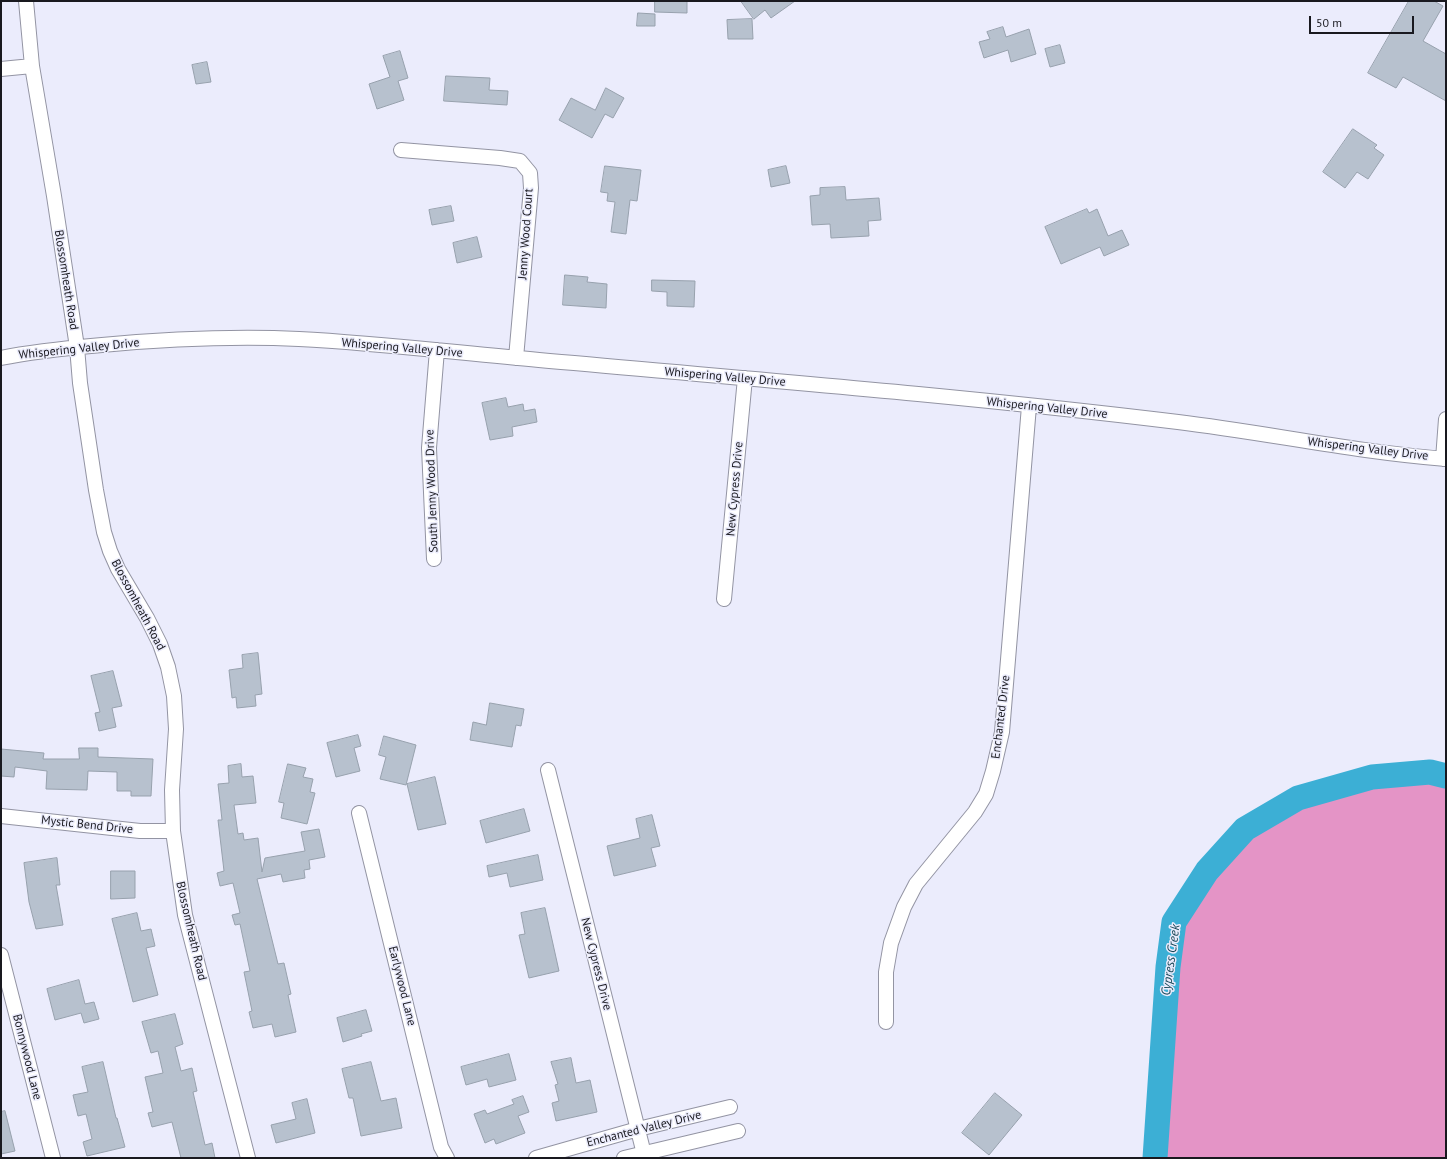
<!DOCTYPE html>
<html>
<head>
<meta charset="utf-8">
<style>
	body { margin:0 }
	#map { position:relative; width:1447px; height:1159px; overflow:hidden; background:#ebecfc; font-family:"PT Sans",sans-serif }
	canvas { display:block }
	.frame { position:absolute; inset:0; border:2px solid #19191f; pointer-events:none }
	.scale { position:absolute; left:1309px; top:16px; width:105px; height:18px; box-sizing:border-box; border:2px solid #19191f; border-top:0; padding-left:5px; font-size:12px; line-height:14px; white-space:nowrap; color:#19191f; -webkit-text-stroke:3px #ebecfc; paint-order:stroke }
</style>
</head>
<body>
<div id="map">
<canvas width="1447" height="1159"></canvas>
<div class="frame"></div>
<div class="scale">50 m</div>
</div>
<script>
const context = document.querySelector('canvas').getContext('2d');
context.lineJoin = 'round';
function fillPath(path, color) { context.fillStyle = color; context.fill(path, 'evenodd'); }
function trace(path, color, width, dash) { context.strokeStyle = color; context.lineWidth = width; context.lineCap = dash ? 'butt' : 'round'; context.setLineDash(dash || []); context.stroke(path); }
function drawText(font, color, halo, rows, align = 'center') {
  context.font = font + ' "PT Sans",sans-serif'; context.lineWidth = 3; context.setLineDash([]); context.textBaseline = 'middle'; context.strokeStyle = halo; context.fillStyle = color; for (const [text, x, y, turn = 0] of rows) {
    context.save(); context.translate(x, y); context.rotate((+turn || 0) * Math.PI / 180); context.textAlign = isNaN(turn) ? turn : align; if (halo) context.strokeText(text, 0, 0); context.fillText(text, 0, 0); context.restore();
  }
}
fillPath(new Path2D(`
	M1430,772L1446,776V1158H1155L1168,967L1174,922L1207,871L1245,829L1298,798L1372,777Z`), '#e494c6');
trace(new Path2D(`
	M1155,1158L1168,967L1174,922L1207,871L1245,829L1298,798L1372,777L1430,772L1446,776`), '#3cafd5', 25);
const building = new Path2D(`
	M655,1H687V13L655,12Z
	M741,1H795L771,18L765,10L754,19Z
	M1409,1H1434L1443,6L1423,41L1446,54V101L1403,77L1396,88L1368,73Z
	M638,13L655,14V26H637Z
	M752,19L753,39H728L727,20Z
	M1003,27L1006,37L1029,29L1036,54L1011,62L1008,50L984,58L979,42L990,39L987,32Z
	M1060,45L1065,63L1050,67L1045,49Z
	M400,51L408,78L398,81L404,100L377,109L369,84L390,77L383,56Z
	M207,62L211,82L196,84L192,65Z
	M446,76L490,78L489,90L508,91L507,105L444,101Z
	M606,88L624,98L613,118L605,114L592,138L559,120L571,98L595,110Z
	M1353,129L1377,145L1374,148L1384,155L1368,179L1357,172L1345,188L1323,172Z
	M605,166L641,170L637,201L630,200L626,234L611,232L615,202L607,201L608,193L601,192Z
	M786,166L790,183L771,187L768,170Z
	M845,187L846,200L879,198L881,220L868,221L869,236L831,238L830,224L812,225L810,196L820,195V188Z
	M451,206L454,221L432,225L429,210Z
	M1087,209L1089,213L1097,209L1108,236L1122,230L1129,245L1104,256L1100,247L1061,264L1045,227Z
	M477,237L482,257L457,263L453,243Z
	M565,275L588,277L587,282L607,284L606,308L563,305Z
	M652,280L695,281L694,307L667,306V292L652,291Z
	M506,398L508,407L523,404L524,411L535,409L537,422L512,427L513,436L490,440L482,403Z
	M258,653L262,694L255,695L256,706L237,708L236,697L232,698L229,670L243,668L242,655Z
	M113,671L122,706L112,708L116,727L99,731L95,713L100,712L91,676Z
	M490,703L524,709L521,726L516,725L512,747L470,740L473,722L486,725Z
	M358,735L361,746L354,748L360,771L336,777L327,743Z
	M384,736L416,745L406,785L380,779L386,757L379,755Z
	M79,748H98V757L153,759L151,796H131V791H117V772L88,771L87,790L46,789L47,771L15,767L14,777L1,776V749L44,753L43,759H79Z
	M241,764L242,777L253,776L256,803L234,805L238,834L243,833L244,840L258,838L262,872L265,858L305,851L301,832L319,829L325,857L309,860L310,869L304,870L305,878L283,882L281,874L257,879L278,964L284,963L291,994L288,995L296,1032L275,1037L272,1024L253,1028L249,1012L252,1011L244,972L250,971L240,924L235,925L232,915L240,913L233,883L220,886L217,873L224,871L218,820H222L218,784L229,783L228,766Z
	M288,764L306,768L303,777L313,779L310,792L315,793L307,824L281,818L284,803L279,802Z
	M435,777L446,824L418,830L407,784Z
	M524,809L530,831L486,843L480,821Z
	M652,815L660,846L651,848L656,866L614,876L607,846L640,838L636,819Z
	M538,855L543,880L510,887L507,873L489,877L487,866Z
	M57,858L60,885H56L63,925L36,929L29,902L24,863Z
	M111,871H135V898L111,899Z
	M545,908L559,971L529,978L519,935L525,934L521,913Z
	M137,913L141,931L151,929L155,946L146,948L158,995L133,1002L112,919Z
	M79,980L85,1004L94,1002L99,1019L84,1023L81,1013L55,1020L47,989Z
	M366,1010L372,1031L361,1034L362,1036L343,1042L337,1018Z
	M175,1014L183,1044L175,1047L181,1071L192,1068L197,1091L193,1092L205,1145L212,1143L215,1158H181L172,1122L152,1127L148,1113L153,1112L145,1077L163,1073L158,1051L151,1053L142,1022Z
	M509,1054L516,1080L489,1087L487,1079L466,1085L461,1067Z
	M571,1058L576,1083L590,1080L597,1112L556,1121L552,1103L559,1101L555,1085L558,1084L551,1062Z
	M103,1062L116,1118H117L125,1147L87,1156L83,1142L92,1139L86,1114L78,1116L73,1095L88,1092L82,1067Z
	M371,1062L381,1101L396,1098L402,1128L361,1136L353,1098H349L342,1069Z
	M995,1093L1022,1115L989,1155L962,1133Z
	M523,1096L529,1112L518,1116L525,1133L496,1144L494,1139L485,1143L474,1114L485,1110L487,1114L514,1104L512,1100Z
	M307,1099L315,1133L276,1143L271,1125L296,1119L292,1103Z
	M5,1111L15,1151L1,1154V1112Z`);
fillPath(building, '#b7c1ce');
trace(building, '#97a1ad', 1);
const minor = new Path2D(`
	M26,1L32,66L54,196L77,347L80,383L96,490L104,532L110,551L118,569L147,618L160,644L168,667L174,696L176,729L172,790L173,831L185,915L248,1158
	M1,69L32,66
	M401,150L500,158L520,161L530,173L531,188L516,358
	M1,358C34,351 68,348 102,345C168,339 233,336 299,339C379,343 459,353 539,360C752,379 966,396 1178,422C1268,433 1356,452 1446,459
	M1443,459L1446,419
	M434,559L429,448L437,350
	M724,599L745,378
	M548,770L645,1158
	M359,813L441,1147L447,1158
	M1,816L140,831H173
	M1,955L53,1158
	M886,1022V972L891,943L904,907L916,884L975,812L986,794L993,771L1002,732L1029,406
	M536,1158L638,1129L730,1107
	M624,1158L738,1131`);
trace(minor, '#9394a3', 16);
trace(minor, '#fff', 14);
drawText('12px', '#19191f', '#ebecfc', [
	["Jenny Wood Court",526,234,-86],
	["Blossomheath Road",66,280,81],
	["Whispering Valley Drive",402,348,5],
	["Whispering Valley Drive",79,349,-6],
	["Whispering Valley Drive",725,377,5],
	["Whispering Valley Drive",1047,408,6],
	["Whispering Valley Drive",1368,449,7],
	["New Cypress Drive",735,489,-85],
	["South Jenny Wood Drive",432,491,-92],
	["Blossomheath Road",138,605,62],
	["Enchanted Drive",1001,717,-83],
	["Mystic Bend Drive",87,825,6],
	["Blossomheath Road",191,931,77],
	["New Cypress Drive",596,964,76],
	["Earlywood Lane",402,986,76],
	["Bonnywood Lane",27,1057,76],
	["Enchanted Valley Drive",644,1129,-14]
]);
drawText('italic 13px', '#174757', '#ebecfc', [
	["Cypress Creek",1171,960,-82]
]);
</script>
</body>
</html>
